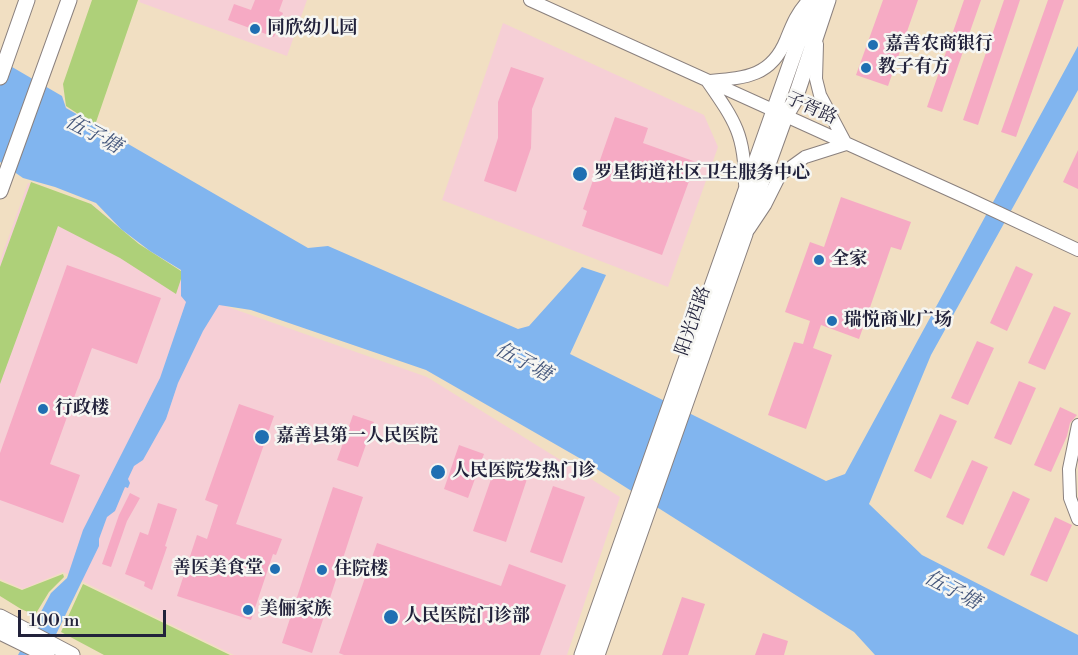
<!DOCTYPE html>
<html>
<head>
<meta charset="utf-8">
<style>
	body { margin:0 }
	#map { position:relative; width:1078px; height:655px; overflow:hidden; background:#f1dfc2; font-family:"Libre Bodoni",serif }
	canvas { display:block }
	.scale { position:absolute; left:18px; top:610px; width:148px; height:27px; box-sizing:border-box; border:3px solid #22223b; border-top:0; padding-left:8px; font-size:18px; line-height:21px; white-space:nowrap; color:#22223b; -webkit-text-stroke:4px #f6f6f2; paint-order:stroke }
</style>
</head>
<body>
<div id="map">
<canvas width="1078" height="655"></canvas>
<div class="scale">100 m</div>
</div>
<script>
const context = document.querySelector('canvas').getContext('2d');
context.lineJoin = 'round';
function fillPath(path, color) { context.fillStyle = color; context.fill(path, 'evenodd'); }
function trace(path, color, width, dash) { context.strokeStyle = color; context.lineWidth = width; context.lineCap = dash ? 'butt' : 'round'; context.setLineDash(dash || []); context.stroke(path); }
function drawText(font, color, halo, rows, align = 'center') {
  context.font = font + ' "Libre Bodoni","Noto Serif SC",serif'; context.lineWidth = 5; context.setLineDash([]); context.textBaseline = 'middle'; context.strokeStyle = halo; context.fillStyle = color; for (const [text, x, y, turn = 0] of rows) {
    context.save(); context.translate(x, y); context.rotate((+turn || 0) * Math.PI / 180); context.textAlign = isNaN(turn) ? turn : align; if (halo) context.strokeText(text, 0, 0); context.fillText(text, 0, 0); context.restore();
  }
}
fillPath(new Path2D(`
	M140,0H307L287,56L139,2Z
	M503,23L704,115L718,147L668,287L442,200Z
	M28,183L94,206L186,286L214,302L427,377L620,497L567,655H234L63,572L23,589L0,579V261Z`), '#f6cfd6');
fillPath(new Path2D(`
	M92,0H138L95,125L66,106L63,84Z
	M31,182L91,204L139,244L181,271V279L176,294L120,258L58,226L0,384V267Z
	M63,574L64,577L49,592L35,615L21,609L0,596V581L22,590Z
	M83,584L230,655H104L61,632Z`), '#aed079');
fillPath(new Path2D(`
	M1078,46V90L931,355L869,504L922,555L1078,635V655H875L854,632L581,459L426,370L251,310L219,305L203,331L178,383L166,419L143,460L134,466L128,479L130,483L128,488L125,487L115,511L107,517L99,539V546L46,655H18L51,593L67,578L83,530L160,378L186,302L181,296V270L150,251L121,229L96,203L55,187L23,178L0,162V60L62,96L66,108L308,248L328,246L518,329L529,326L582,267L606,275L570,354L826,481L845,474Z`), '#81b5ef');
fillPath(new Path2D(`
	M255,0H283L279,11L283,13L274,37L228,20L234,4L251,10Z
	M883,0H918L888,86L856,75Z
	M964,0H981L942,112L927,107Z
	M1004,0H1020L978,125L963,120Z
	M1048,0H1064L1016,137L1001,132Z
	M511,67L544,78L532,109L531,148L516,192L484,181L498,138V102Z
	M615,117L648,128L643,143L696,162L662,255L582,226L587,211L583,209Z
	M1078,150V189L1063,182Z
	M841,197L911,222L901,250L891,247L859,339L821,325L813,348L832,355L806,429L768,415L794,342L803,344L810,321L785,312L810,242L824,247Z
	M67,265L161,298L137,364L92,348L50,464L80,475L63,523L0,500V453Z
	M1016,266L1033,274L1007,331L990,323Z
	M1054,306L1071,313L1045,370L1028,363Z
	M977,341L994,348L968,405L951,398Z
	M1019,381L1036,388L1011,445L994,438Z
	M239,404L274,416L236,524L282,539L276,555L273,554L251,620L177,596L197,535L207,539L218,505L205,500Z
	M1060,407L1077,415L1070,423L1067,436L1051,472L1034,465Z
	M940,414L957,421L931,479L914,471Z
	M353,415L374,422L358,467L337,460Z
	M459,445L484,454L468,498L444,489Z
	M972,460L988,467L963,525L946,517Z
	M496,465L528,476L506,542L473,531Z
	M553,486L585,497L562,563L530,552Z
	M333,487L363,497L312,653L282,643Z
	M1013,491L1030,499L1004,556L987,548Z
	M130,493L140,498L127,521L111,567L102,564L119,515Z
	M158,503L177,509L165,546L167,547L152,590L144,586L145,582L125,574L140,532L148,535Z
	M1055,517L1072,525L1047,582L1030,575Z
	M377,543L501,586L509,564L566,585L540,655H344L339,653Z
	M682,597L705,604L688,655H662Z
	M763,633L788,641L784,655H755Z`), '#f6aac4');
const minor = new Path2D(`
	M530,0L967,198L1078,250
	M817,44L816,79L820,95L846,144
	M709,81C744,78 771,77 786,40C792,25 797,12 809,0
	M708,82C735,121 745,135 745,184
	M749,229L765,205L780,175L805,157L846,144
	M1078,425L1069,469L1070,498L1078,519`);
const major = new Path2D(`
	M0,77L27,0
	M0,191L69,0
	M0,617L72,655
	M0,632L47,655
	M582,655C660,437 735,218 813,0
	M597,655L745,234L750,214L785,117L794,102L828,0`);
trace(minor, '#8a807e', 14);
trace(major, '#8a807e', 17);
trace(minor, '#fff', 12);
trace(major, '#fff', 15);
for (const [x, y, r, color] of [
	[255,29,6,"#1f6fb2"],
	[873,45,6,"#1f6fb2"],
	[866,68,6,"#1f6fb2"],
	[580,174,8,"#1f6fb2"],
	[819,260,6,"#1f6fb2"],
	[832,321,6,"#1f6fb2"],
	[43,409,6,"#1f6fb2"],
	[262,437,8,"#1f6fb2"],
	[438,472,8,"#1f6fb2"],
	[275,569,6,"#1f6fb2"],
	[322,570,6,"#1f6fb2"],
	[248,610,6,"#1f6fb2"],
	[391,617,8,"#1f6fb2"]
]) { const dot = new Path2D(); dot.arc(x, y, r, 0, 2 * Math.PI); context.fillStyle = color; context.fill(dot); trace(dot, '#f6f6f2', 2); }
drawText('bold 18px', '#22223b', '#f6f6f2', [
	["同欣幼儿园",267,29],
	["嘉善农商银行",885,45],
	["教子有方",878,68],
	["罗星街道社区卫生服务中心",594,174],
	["全家",831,260],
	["瑞悦商业广场",844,321],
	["行政楼",55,409],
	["嘉善县第一人民医院",276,437],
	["人民医院发热门诊",452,472],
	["善医美食堂",263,569,"right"],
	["住院楼",334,570],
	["美俪家族",260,610],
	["人民医院门诊部",404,617]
], 'left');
drawText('18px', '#22223b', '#f6f6f2', [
	["子胥路",811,109,24],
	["阳光西路",694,321,-71]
]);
drawText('italic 20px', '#43557a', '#f6f6f2', [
	["伍子塘",93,135,28],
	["伍子塘",523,363,28],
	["伍子塘",952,591,28]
]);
</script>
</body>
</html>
